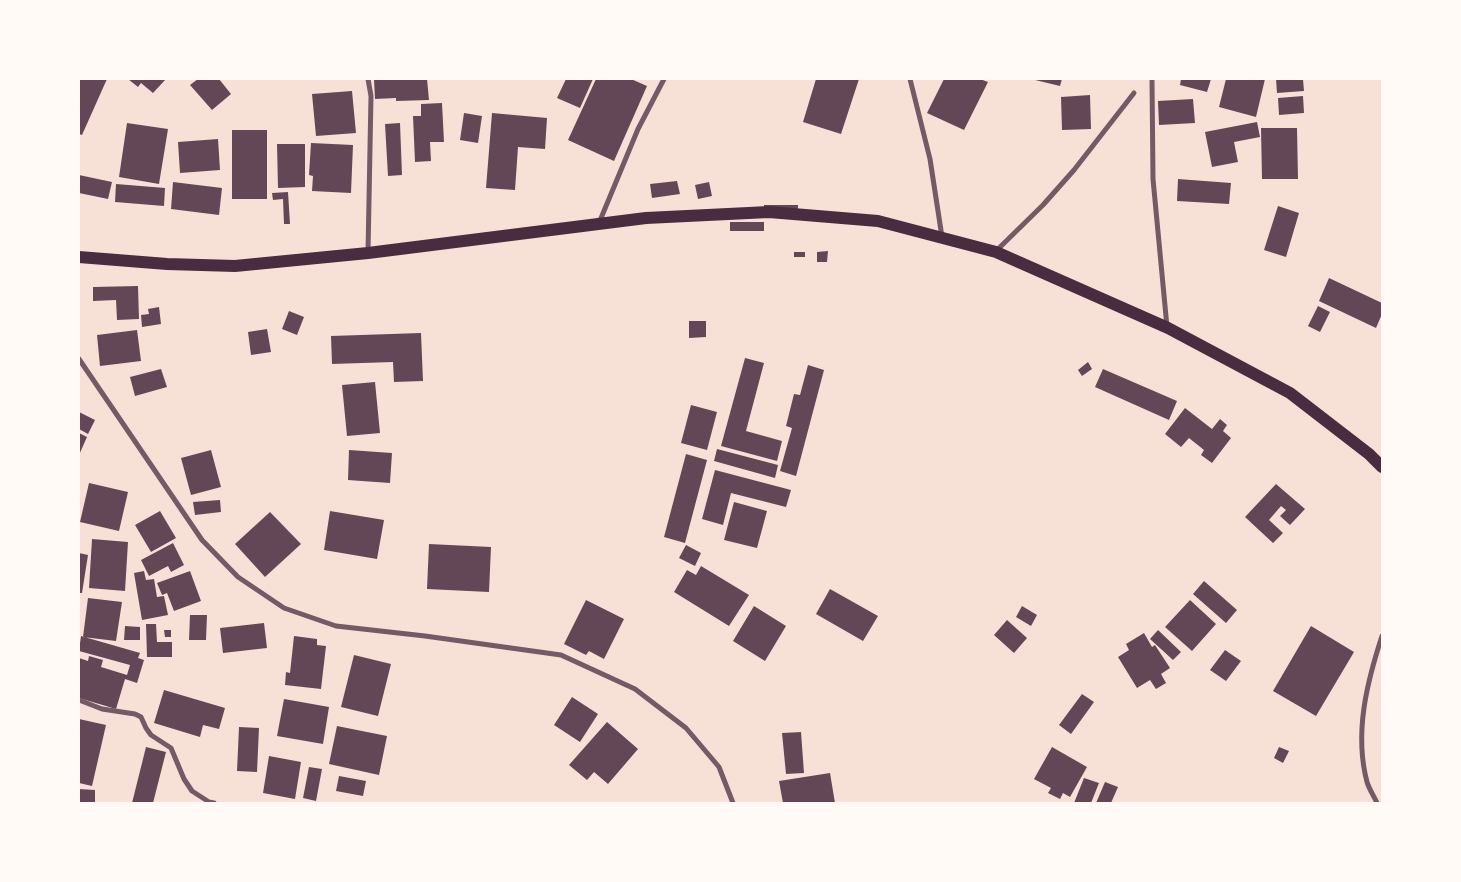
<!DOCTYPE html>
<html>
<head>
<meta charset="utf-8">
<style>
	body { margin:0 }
	#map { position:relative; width:1461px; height:882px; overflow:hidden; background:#f7e1d7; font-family:"Archivo Narrow",sans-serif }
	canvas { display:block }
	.frame { position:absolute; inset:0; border:80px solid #fffaf5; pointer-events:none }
</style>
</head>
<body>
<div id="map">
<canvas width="1461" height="882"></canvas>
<div class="frame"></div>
</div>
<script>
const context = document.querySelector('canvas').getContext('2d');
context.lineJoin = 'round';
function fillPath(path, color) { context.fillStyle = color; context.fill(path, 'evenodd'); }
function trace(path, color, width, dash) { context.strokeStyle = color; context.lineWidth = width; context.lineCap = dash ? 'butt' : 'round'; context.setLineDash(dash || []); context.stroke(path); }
fillPath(new Path2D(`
	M79,79H107L82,135L79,134Z
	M128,79H166L153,93L141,83L138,87Z
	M198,79H219L231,94L212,110L190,85Z
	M374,79H427L429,100L396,101V98L375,99Z
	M566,79H593L580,108L557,98Z
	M596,79H631L647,86L614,161L568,140Z
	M816,79H859L841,134L803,122Z
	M944,79H980L988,82L964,130L927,113Z
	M1031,79H1062L1060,86Z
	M1181,79H1211L1207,92L1180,85Z
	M1226,79H1265L1256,117L1219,107Z
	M1276,79H1303L1304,91L1277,93Z
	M352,91L356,133L316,136L312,94Z
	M1090,95L1091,129L1062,130L1061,97Z
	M1303,96L1304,113L1279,115L1278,98Z
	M1193,99L1195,123L1159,125L1158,101Z
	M442,103L444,142H430L431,161L415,162L413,116H421V104Z
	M464,113L482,116L478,143L460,140Z
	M492,113L547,118L545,149L518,147L515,190L486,188Z
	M1257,122L1260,137L1234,142L1238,162L1212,167L1205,132Z
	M127,123L168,129L159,184L119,177Z
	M400,123L402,175L388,176L385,124Z
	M1261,128H1297L1298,179H1262Z
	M232,130H267V199H232Z
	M218,139L220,170L180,173L178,142Z
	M311,143L353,145L351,193L312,191L313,176L309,175Z
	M277,144H305V187L278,188Z
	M79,175L112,182L108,199L79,193Z
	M1178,179L1231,183L1229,204L1177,201Z
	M677,181L680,194L652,198L650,184Z
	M173,182L222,188L219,215L171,209Z
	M709,182L712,196L698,199L695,185Z
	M116,184L165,188L164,206L115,202Z
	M288,192L290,224H284L283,199L273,200L272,193Z
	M764,205H798V216L764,217Z
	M1278,206L1299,213L1286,257L1264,250Z
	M730,222H764V231H730Z
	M828,251L827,262H817V252Z
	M794,252H805V257H794Z
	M1329,278L1382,303V314L1376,328L1319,301Z
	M138,286L139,319L117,320L116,300L93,301V287Z
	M1318,306L1330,312L1320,332L1308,326Z
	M159,307L161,324L142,327L141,315L149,314L148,309Z
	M289,311L304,317L297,335L282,329Z
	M689,321H706V337L689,338Z
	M267,329L271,352L251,355L248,332Z
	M137,330L141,361L100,366L97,335Z
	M421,333L423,381L394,382L393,362L332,364L331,336Z
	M745,358L764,363L746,431L782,441L777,461L721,446Z
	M1088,362L1092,369L1082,376L1078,370Z
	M808,365L824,370L796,476L780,471L792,428L786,426L794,394L800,395Z
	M161,369L167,387L135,396L130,377Z
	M1103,369L1177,401L1169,420L1095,387Z
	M375,382L380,433L347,436L342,385Z
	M691,405L717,412L707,450L681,443Z
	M1185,408L1212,429L1220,419L1227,425L1223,431L1231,438L1212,463L1201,455L1204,450L1189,438L1181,447L1165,434Z
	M79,412L95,420L88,434L79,429Z
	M79,433L87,437L79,455Z
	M717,449L778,465L775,478L714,461Z
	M211,450L221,487L191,495L181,458Z
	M349,450L392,453L390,483L348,480Z
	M686,454L707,460L685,543L664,537Z
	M715,470L791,490L786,507L731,493L723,525L702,519Z
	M89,483L128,492L119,531L80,522Z
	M1276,484L1305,509L1290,525L1280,516L1286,510L1281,506L1269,520L1283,533L1273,543L1245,517Z
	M220,500L221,512L195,515L193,502Z
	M734,502L767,511L757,548L724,540Z
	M160,511L176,538L151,552L135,525Z
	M330,511L384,520L377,559L324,550Z
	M270,512L301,544L265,577L235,544Z
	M92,539L128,542L125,591L89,588Z
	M173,543L184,565L171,572L168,566L149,576L141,560Z
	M429,544L491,547L489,592L427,589Z
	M686,545L701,553L695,566L679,558Z
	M79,553L88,555L82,593H79Z
	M701,566L749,595L729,626L674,592L687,570L696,575Z
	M144,571L146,580L154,579L157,597L164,596L168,615L142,620L134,573Z
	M190,571L201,601L174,611L167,593L162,595L157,583Z
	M1204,581L1237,610L1226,623L1193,594Z
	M830,589L878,616L863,641L816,614Z
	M88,598L122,602L116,641L83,637Z
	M586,600L624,619L604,659L589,651L586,655L564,644Z
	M1190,600L1216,624L1192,651L1165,627Z
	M754,606L786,626L765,661L733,641Z
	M1022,606L1037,615L1031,626L1016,617Z
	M190,615H207L206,640H189Z
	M1007,620L1027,638L1014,653L994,635Z
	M264,623L267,648L223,653L220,628Z
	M146,624H156L157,642H172V657H147Z
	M125,626L140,627V640H124Z
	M1311,626L1354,652L1316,716L1273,691Z
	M164,630H171V637H165Z
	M1158,630L1181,652L1173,660L1150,639Z
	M1144,633L1152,647L1155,645L1170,668L1161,674L1166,683L1156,689L1150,680L1137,688L1118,657L1129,650L1126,644Z
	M81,636L140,653L138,658L144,660L137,683L125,679L116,709L79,698V658L88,661L89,656L103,660L101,667L127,675L130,665L79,651Z
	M294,636L317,639V645L326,646L321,689L285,685L286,672L290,673Z
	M1225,650L1241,661L1226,681L1210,670Z
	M354,655L391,664L378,716L341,707Z
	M164,690L225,708L219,729L203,725L200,737L154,723Z
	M1082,694L1094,702L1071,734L1059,725Z
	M572,697L598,714L580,742L554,725Z
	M284,699L329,707L323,744L277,736Z
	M79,719L106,725L92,786L79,783Z
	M607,722L638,749L608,784L594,772L587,780L569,765Z
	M337,726L387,736L379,775L329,764Z
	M239,727L259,728L257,772L237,771Z
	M801,732L804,773L786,774L782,733Z
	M146,747L166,752L153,803H132Z
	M1052,747L1087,767L1070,797L1063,793L1060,799L1048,793L1051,788L1034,779Z
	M1279,747L1289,751L1283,763L1274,758Z
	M269,756L301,762L295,799L263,793Z
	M309,767L322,769L316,801L303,798Z
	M830,773L835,803H783L779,781Z
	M339,776L366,781L363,796L336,791Z
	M1084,778L1099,783L1091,803H1074Z
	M1105,782L1118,787L1111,803H1096Z
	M79,789L95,790V803H79Z`), '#644757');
trace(new Path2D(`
	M368,79L371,96L368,252
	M910,79L930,159L942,237
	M1152,79L1153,179L1167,327
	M599,223L638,129L664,79
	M996,251L1043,205L1074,170L1134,93
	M79,359L202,540L238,577L284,608L336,626L425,636L561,655L635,689L686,728L719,767L733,803
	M79,700L102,709L135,714L141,717L146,728L151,735L171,748L184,779L192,791L209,802L214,803
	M1377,803C1374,796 1369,789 1367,782C1354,733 1367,682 1382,636`), '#755966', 5);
trace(new Path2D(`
	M79,257L167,264L235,266L368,253L646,218L769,212L878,221L996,252L1168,328L1290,393L1369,454L1382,467`), '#4a2c40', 12);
</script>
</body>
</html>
